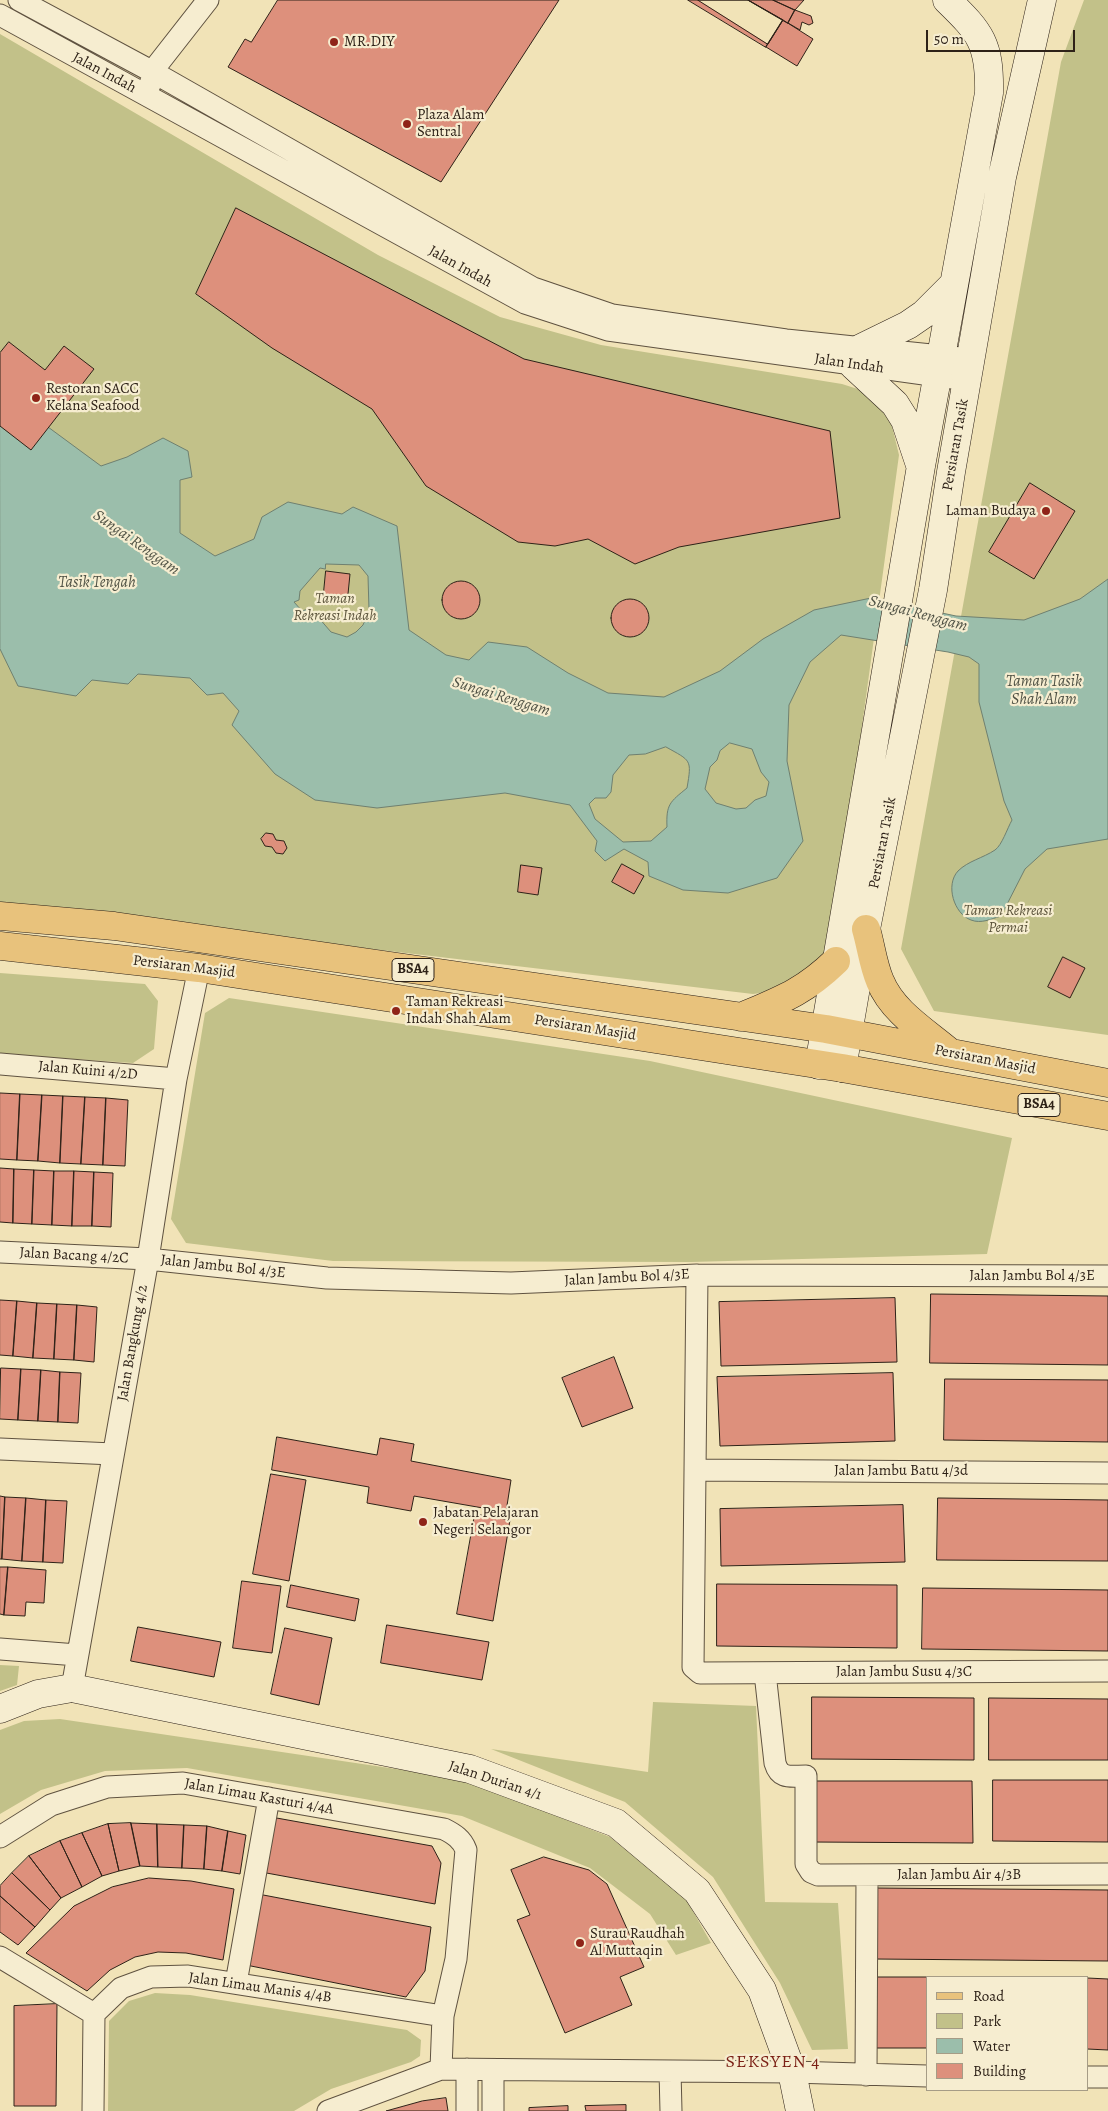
<!DOCTYPE html>
<style>
body{margin:0}
#map{position:relative;width:1108px;height:2111px;overflow:hidden;background:#f1e3b7;font-family:Alegreya,serif}
canvas{display:block}
.legend{position:absolute;left:926px;top:1976px;width:162px;height:115px;box-sizing:border-box;background:#f6edd0;border:1px solid #a69c86;margin:0;padding:6px 9px;list-style:none;font-size:15px;color:#2e2218}
.legend li{display:flex;align-items:center;gap:10px;height:25px}
.legend b{width:25px;border:1px solid #a69c86}
.scale{position:absolute;left:926px;top:30px;width:149px;height:22px;box-sizing:border-box;border:2px solid #2e2218;border-top:0;padding-left:6px;font-size:15px;line-height:18px;white-space:nowrap;color:#2e2218;-webkit-text-stroke:4px #f6edd0;paint-order:stroke}
</style>
<div id="map">
<canvas width="1108" height="2111"></canvas>
<ul class="legend">
<li><b style="height:6px;background:#e8c27c"></b>Road</li>
<li><b style="height:14px;background:#c2c189"></b>Park</li>
<li><b style="height:14px;background:#9bbeab"></b>Water</li>
<li><b style="height:14px;background:#dd907c"></b>Building</li>
</ul>
<div class="scale">50 m</div>
</div>
<script>
const c = document.querySelector('canvas').getContext('2d');
c.lineJoin = 'round';
function fillPath(path, color) { c.fillStyle = color; c.fill(path, 'evenodd'); }
function trace(path, color, width, dash) { c.strokeStyle = color; c.lineWidth = width; c.lineCap = dash ? 'butt' : 'round'; c.setLineDash(dash || []); c.stroke(path); }
function write(font, color, halo, rows, align = 'center') {
  c.font = font + ' Alegreya,serif'; c.lineWidth = 4.5; c.setLineDash([]); c.textBaseline = 'middle'; c.strokeStyle = halo; c.fillStyle = color; for (const [text, x, y, turn = 0] of rows) {
    c.save(); c.translate(x, y); c.rotate((+turn || 0) * Math.PI / 180); c.textAlign = isNaN(turn) ? turn : align; if (halo) c.strokeText(text, 0, 0); c.fillText(text, 0, 0); c.restore();
  }
}
fillPath(new Path2D(`
 M 1084,0 L 1108,0 L 1108,1035 L 934,1011 L 901,949 L 1061,62 Z
 M 0,34 L 378,255 L 500,317 L 601,345 L 842,384 L 867,392 L 891,422 L 899,455 L 831,953 L 789,989 L 753,994 L 0,905 Z
 M 0,973 L 145,984 L 158,1001 L 154,1049 L 133,1063 L 0,1054 Z
 M 229,998 L 650,1061 L 1012,1138 L 987,1254 L 691,1262 L 333,1261 L 186,1243 L 171,1219 L 205,1013 Z
 M 0,1665 L 19,1666 L 17,1685 L 0,1691 Z
 M 653,1702 L 756,1706 L 765,1902 L 838,1903 L 848,2049 L 812,2050 L 780,1983 L 713,1877 L 625,1802 L 491,1749 L 648,1772 Z
 M 60,1719 L 463,1779 L 610,1837 L 686,1899 L 711,1943 L 676,1955 L 650,1914 L 590,1868 L 462,1816 L 187,1768 L 105,1771 L 41,1790 L 0,1814 L 0,1730 L 24,1721 Z
 M 155,1993 L 190,1995 L 407,2030 L 421,2040 L 420,2056 L 411,2062 L 331,2089 L 294,2111 L 108,2111 L 109,2021 L 129,2001 Z`), '#c2c189');
const water = new Path2D(`
 M 0,426 L 48,427 L 101,466 L 127,457 L 163,438 L 188,451 L 192,477 L 180,480 L 180,533 L 215,556 L 254,539 L 262,517 L 288,502 L 342,514 L 353,507 L 397,526 L 409,630 L 446,655 L 469,660 L 488,642 L 527,647 L 568,673 L 608,693 L 664,697 L 720,671 L 763,639 L 814,610 L 871,598 L 956,616 L 1024,620 L 1080,599 L 1108,579 L 1108,839 L 1047,849 L 1025,869 L 1001,916 C 991,919 981,924 971,920 C 954,914 945,885 958,871 C 968,861 983,858 995,850 C 1002,845 1007,829 1012,820 L 1004,801 L 979,702 L 979,664 L 969,657 L 948,652 L 841,635 L 810,662 L 789,705 L 787,761 L 803,841 L 777,878 L 728,893 L 683,890 L 649,876 L 648,862 L 624,849 L 605,861 L 595,851 L 597,841 L 570,805 L 505,793 L 377,808 L 315,800 L 275,774 L 232,725 L 239,711 L 223,693 L 207,695 L 190,678 L 138,674 L 128,684 L 92,680 L 76,696 L 18,686 L 0,649 ZM 326,564 L 359,565 L 368,576 L 369,610 L 363,625 L 356,632 L 347,637 L 331,632 L 318,617 L 308,609 L 302,611 L 294,602 L 299,600 L 300,591 L 320,568 L 325,569 ZM 730,743 L 752,749 L 761,772 L 769,782 L 766,796 L 755,800 L 746,808 L 736,809 L 716,803 L 705,789 L 710,767 L 717,760 L 720,751 ZM 666,747 C 691,761 692,759 687,788 C 670,802 666,804 667,827 L 651,841 L 623,842 L 595,819 L 589,804 L 595,798 L 606,798 L 611,792 L 613,775 L 629,755 L 645,754 Z`);
fillPath(water, '#9bbeab');
trace(water, '#6f8070', 1);
const building = new Path2D(`
 M 278,0 L 559,0 L 441,182 L 228,67 L 245,39 L 251,42 Z
 M 688,0 L 748,0 L 783,20 L 766,47 Z
 M 698,0 L 748,0 L 783,20 L 768,44 Z
 M 748,0 L 773,0 L 795,10 L 788,23 Z
 M 773,0 L 804,0 L 795,10 Z
 M 795,10 L 811,16 L 813,23 L 809,25 L 802,22 L 800,30 L 788,23 Z
 M 783,20 L 813,39 L 797,66 L 766,47 Z
 M 236,208 L 524,359 L 830,431 L 840,518 L 679,547 L 635,564 L 588,539 L 555,546 L 518,542 L 426,486 L 372,409 L 272,348 L 196,294 Z
 M 9,342 L 45,370 L 64,346 L 94,369 L 31,450 L 0,426 L 0,353 Z
 M 1030,483 L 1075,511 L 1034,579 L 989,552 Z
 M 326,571 L 350,574 L 347,604 L 323,602 Z
 M442 600a19 19 0 1 1 38 0a19 19 0 1 1-38 0Z
 M611 618a19 19 0 1 1 38 0a19 19 0 1 1-38 0Z
 M 266,833 L 273,834 L 276,840 L 284,841 L 287,848 L 283,854 L 276,853 L 272,847 L 265,846 L 261,839 Z
 M 622,864 L 644,876 L 634,894 L 612,882 Z
 M 521,865 L 542,868 L 538,895 L 518,892 Z
 M 1063,957 L 1085,968 L 1070,998 L 1048,987 Z
 M 0,1093 L 20,1094 L 17,1160 L 0,1159 Z
 M 20,1094 L 42,1095 L 38,1161 L 17,1160 Z
 M 42,1095 L 63,1096 L 60,1163 L 38,1161 Z
 M 63,1096 L 85,1097 L 81,1164 L 60,1163 Z
 M 85,1097 L 106,1098 L 103,1165 L 81,1164 Z
 M 106,1098 L 128,1100 L 125,1166 L 103,1165 Z
 M 0,1168 L 14,1169 L 13,1223 L 0,1222 Z
 M 14,1169 L 34,1170 L 32,1224 L 13,1223 Z
 M 34,1170 L 54,1171 L 52,1225 L 32,1224 Z
 M 54,1171 L 74,1171 L 72,1226 L 52,1225 Z
 M 74,1171 L 94,1172 L 92,1226 L 72,1226 Z
 M 94,1172 L 113,1173 L 111,1227 L 92,1226 Z
 M 931,1294 L 1108,1296 L 1108,1365 L 930,1363 Z
 M 895,1298 L 897,1362 L 721,1366 L 719,1302 Z
 M 0,1300 L 17,1301 L 13,1356 L 0,1355 Z
 M 17,1301 L 37,1303 L 33,1358 L 13,1356 Z
 M 37,1303 L 57,1304 L 54,1359 L 33,1358 Z
 M 57,1304 L 77,1305 L 74,1360 L 54,1359 Z
 M 77,1305 L 97,1307 L 94,1362 L 74,1360 Z
 M 614,1357 L 633,1408 L 582,1427 L 562,1378 Z
 M 1,1368 L 21,1369 L 18,1420 L 0,1419 Z
 M 21,1369 L 41,1370 L 38,1421 L 18,1420 Z
 M 41,1370 L 60,1372 L 58,1422 L 38,1421 Z
 M 60,1372 L 81,1373 L 78,1423 L 58,1422 Z
 M 893,1373 L 895,1441 L 720,1446 L 717,1377 Z
 M 945,1379 L 1108,1380 L 1108,1442 L 944,1440 Z
 M 277,1437 L 377,1455 L 380,1438 L 414,1444 L 411,1461 L 511,1480 L 506,1512 L 414,1496 L 411,1511 L 367,1503 L 369,1487 L 272,1470 Z
 M 271,1474 L 306,1480 L 289,1581 L 253,1574 Z
 M 0,1496 L 5,1497 L 2,1559 L 0,1559 Z
 M 5,1497 L 26,1498 L 22,1561 L 2,1559 Z
 M 26,1498 L 46,1500 L 43,1562 L 22,1561 Z
 M 938,1498 L 1108,1500 L 1108,1561 L 937,1560 Z
 M 46,1500 L 67,1501 L 63,1563 L 43,1562 Z
 M 903,1505 L 905,1562 L 721,1566 L 720,1509 Z
 M 475,1514 L 510,1520 L 493,1621 L 457,1614 Z
 M 0,1567 L 8,1567 L 4,1615 L 0,1614 Z
 M 8,1567 L 46,1570 L 44,1603 L 26,1602 L 25,1616 L 4,1615 Z
 M 242,1581 L 281,1586 L 272,1653 L 233,1648 Z
 M 717,1584 L 897,1585 L 897,1648 L 717,1646 Z
 M 291,1585 L 359,1599 L 355,1621 L 287,1607 Z
 M 923,1588 L 1108,1590 L 1108,1651 L 922,1649 Z
 M 387,1625 L 489,1642 L 482,1680 L 381,1663 Z
 M 138,1627 L 221,1642 L 214,1677 L 131,1661 Z
 M 285,1628 L 332,1638 L 319,1705 L 271,1694 Z
 M 812,1697 L 974,1698 L 974,1760 L 812,1759 Z
 M 989,1698 L 1108,1699 L 1108,1760 L 989,1760 Z
 M 993,1780 L 1108,1780 L 1108,1842 L 993,1841 Z
 M 810,1781 L 972,1781 L 973,1843 L 810,1842 Z
 M 271,1817 L 432,1846 L 441,1863 L 435,1904 L 261,1872 Z
 M 131,1823 L 140,1866 L 119,1871 L 108,1824 Z
 M 131,1823 L 157,1824 L 158,1867 L 140,1866 Z
 M 108,1824 L 119,1871 L 102,1876 L 82,1833 Z
 M 157,1824 L 184,1825 L 182,1868 L 158,1867 Z
 M 184,1825 L 207,1826 L 204,1869 L 182,1868 Z
 M 207,1826 L 228,1831 L 222,1871 L 204,1869 Z
 M 228,1831 L 246,1835 L 240,1874 L 222,1871 Z
 M 82,1833 L 102,1876 L 82,1887 L 60,1841 Z
 M 60,1841 L 82,1887 L 61,1898 L 29,1856 Z
 M 29,1856 L 61,1898 L 50,1910 L 12,1873 Z
 M 544,1857 L 589,1870 L 607,1884 L 644,1967 L 620,1977 L 632,2005 L 565,2033 L 517,1920 L 530,1915 L 511,1870 Z
 M 12,1873 L 50,1910 L 35,1927 L 0,1896 L 0,1886 Z
 M 149,1878 L 191,1881 L 234,1889 L 223,1960 L 186,1953 L 158,1952 L 135,1957 L 110,1970 L 87,1991 L 26,1953 L 74,1906 L 112,1887 Z
 M 873,1888 L 1108,1890 L 1108,1961 L 873,1959 Z
 M 258,1894 L 431,1927 L 425,1971 L 406,1997 L 246,1965 Z
 M 0,1896 L 35,1927 L 18,1945 L 0,1932 Z
 M 876,1977 L 942,1977 L 927,1977 L 927,2048 L 876,2048 Z
 M 1087,1978 L 1108,1979 L 1108,2050 L 1087,2049 Z
 M 57,2004 L 56,2106 L 14,2106 L 14,2006 Z
 M 446,2098 L 448,2111 L 386,2111 L 422,2101 Z
 M 626,2105 L 626,2111 L 586,2111 L 585,2106 Z
 M 568,2106 L 568,2111 L 529,2111 L 529,2108 Z`);
fillPath(building, '#dd907c');
trace(building, '#2e2218', 1);
const street = new Path2D(`
 M 19,0 L 153,72 L 533,288 L 612,315 L 786,340 L 970,359
 M 0,15 L 525,303 L 608,330 L 967,380
 M 150,85 L 154,69 L 208,0
 M 0,1064 L 176,1079
 M 0,1252 L 148,1259 L 327,1278 L 511,1283 L 697,1275 L 1108,1276
 M 697,1275 L 693,1667 L 700,1673 L 1108,1671
 M 0,1449 L 113,1454
 M 695,1470 L 1108,1473
 M 0,1649 L 77,1655
 M 765,1673 L 775,1763 C 780,1780 791,1776 806,1776 L 806,1864 L 811,1872 L 818,1875 L 1108,1874
 M 72,1688 L 148,1259 L 176,1079 L 199,968
 M 0,1837 L 51,1805 L 107,1787 L 183,1783 L 444,1829 C 454,1834 462,1839 466,1850 L 456,1959 L 443,2016 L 441,2069
 M 0,1957 L 94,2014
 M 236,1983 L 269,1798
 M 467,2069 L 467,2111
 M 493,2070 L 493,2111
 M 670,2071 L 671,2111
 M 866,2075 L 867,1875
 M 1087,2077 L 1108,2077
 M 93,2111 L 94,2014 L 121,1988 L 151,1977 L 188,1976 L 443,2016
 M 328,2111 L 441,2069 L 792,2072 L 927,2076`);
const secondary = new Path2D(`
 M 861,348 L 908,325 L 924,314 L 953,285
 M 853,365 L 895,404 L 905,420 L 920,465
 M 819,1065 L 921,466 L 989,93 C 990,44 981,33 947,0
 M 842,1068 L 866,929 L 933,590 L 951,472 L 1002,177 L 1042,0
 M 0,1709 L 38,1694 L 72,1688 L 470,1769 L 616,1823 L 697,1891 L 762,1990 L 792,2072 L 800,2111`);
const primary = new Path2D(`
 M 0,916 L 114,926 L 826,1029 L 1108,1083
 M 866,929 C 871,946 873,965 880,981 C 892,1011 923,1030 947,1050
 M 0,946 L 199,968 L 842,1068 L 1108,1116
 M 741,1017 C 781,1000 804,992 836,961`);
trace(street, '#5f5240', 23);
trace(secondary, '#2e2218', 29);
trace(primary, '#2e2218', 29);
trace(street, '#f6edd0', 21);
trace(secondary, '#f6edd0', 28);
trace(primary, '#e8c27c', 28);
for (const [x, y, r, color] of [
 [334,42,5,"#8f2418"],
 [407,124,5,"#8f2418"],
 [36,398,5,"#8f2418"],
 [1046,511,5,"#8f2418"],
 [396,1011,5,"#8f2418"],
 [423,1522,5,"#8f2418"],
 [580,1943,5,"#8f2418"]
]) { const dot = new Path2D(); dot.arc(x, y, r, 0, 2 * Math.PI); c.fillStyle = color; c.fill(dot); trace(dot, '#f6edd0', 2); }
for (const [x, y, w] of [
 [413,970,42],
 [1039,1105,42]
]) { const box = new Path2D(); box.roundRect(x - w / 2, y - 11.5, w, 23, 4); c.fillStyle = '#f6edd0'; c.fill(box); trace(box, '#2e2218', 1); }
write('bold 14px', '#2e2218', null, [
 ["BSA4",413,970],
 ["BSA4",1039,1105]
]);
write('15px', '#2e2218', '#f6edd0', [
 ["MR.DIY",344,42],
 ["Plaza Alam",417,115],
 ["Sentral",417,132],
 ["Restoran SACC",46,389],
 ["Kelana Seafood",46,406],
 ["Laman Budaya",1036,511,"right"],
 ["Taman Rekreasi",406,1002],
 ["Indah Shah Alam",406,1019],
 ["Jabatan Pelajaran",433,1513],
 ["Negeri Selangor",433,1530],
 ["Surau Raudhah",590,1934],
 ["Al Muttaqin",590,1951]
], 'left');
write('15px', '#2e2218', '#f6edd0', [
 ["Jalan Indah",104,73,28],
 ["Jalan Indah",460,267,29],
 ["Jalan Indah",849,364,8],
 ["Persiaran Tasik",956,445,-80],
 ["Persiaran Tasik",883,843,-79],
 ["Persiaran Masjid",184,967,7],
 ["Persiaran Masjid",585,1028,9],
 ["Persiaran Masjid",985,1060,11],
 ["Jalan Kuini 4/2D",88,1071,5],
 ["Jalan Bacang 4/2C",74,1256,3],
 ["Jalan Jambu Bol 4/3E",223,1267,6],
 ["Jalan Jambu Bol 4/3E",1032,1276],
 ["Jalan Jambu Bol 4/3E",627,1278,-3],
 ["Jalan Bangkung 4/2",133,1343,-80],
 ["Jalan Jambu Batu 4/3d",901,1471],
 ["Jalan Jambu Susu 4/3C",904,1672],
 ["Jalan Durian 4/1",495,1781,18],
 ["Jalan Limau Kasturi 4/4A",259,1797,10],
 ["Jalan Jambu Air 4/3B",959,1875],
 ["Jalan Limau Manis 4/4B",260,1988,8]
]);
write('italic 15px', '#5a523a', '#f6edd0', [
 ["Taman",335,599],
 ["Rekreasi Indah",335,616],
 ["Taman Rekreasi",1008,911],
 ["Permai",1008,928]
]);
write('italic 16px', '#4f5144', '#f6edd0', [
 ["Sungai Renggam",136,543,35],
 ["Tasik Tengah",97,583],
 ["Sungai Renggam",918,614,15],
 ["Taman Tasik",1044,682],
 ["Shah Alam",1044,700],
 ["Sungai Renggam",501,697,17]
]);
c.letterSpacing = '1px';
write('18px', '#7a1f14', '#f6edd0', [
 ["SEKSYEN 4",773,2063]
]);
c.letterSpacing = '0px';
</script>
